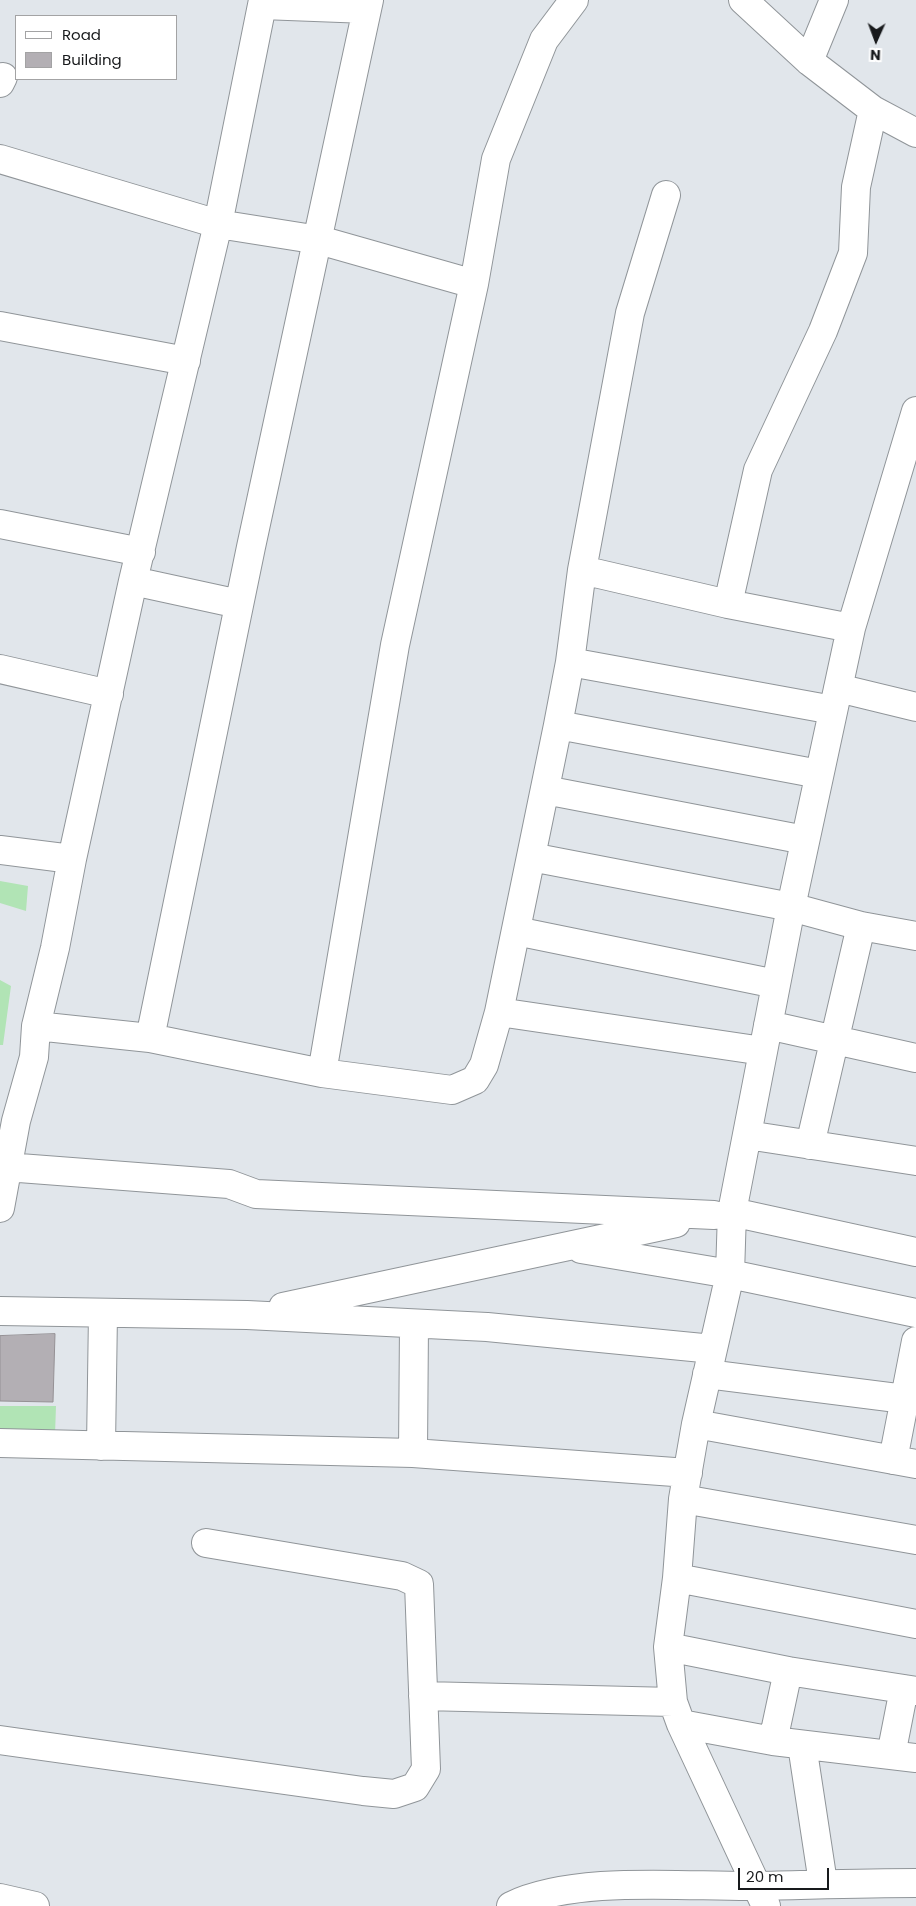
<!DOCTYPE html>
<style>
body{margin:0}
#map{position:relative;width:916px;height:1906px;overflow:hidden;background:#e1e6eb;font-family:Poppins,sans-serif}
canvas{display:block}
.legend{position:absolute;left:15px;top:15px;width:162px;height:65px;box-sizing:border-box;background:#fff;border:1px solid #a3a3a4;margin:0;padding:6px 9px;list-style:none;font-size:15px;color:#181a1c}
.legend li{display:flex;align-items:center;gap:10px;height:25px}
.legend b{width:25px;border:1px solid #a3a3a4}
.north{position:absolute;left:851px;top:15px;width:50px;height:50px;-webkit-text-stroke:4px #fff;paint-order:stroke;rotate:182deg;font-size:14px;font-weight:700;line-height:20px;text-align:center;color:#181a1c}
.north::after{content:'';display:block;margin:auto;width:18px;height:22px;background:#181a1c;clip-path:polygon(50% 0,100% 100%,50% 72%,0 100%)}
.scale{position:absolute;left:738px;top:1868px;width:91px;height:22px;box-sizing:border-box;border:2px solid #181a1c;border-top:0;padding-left:6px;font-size:15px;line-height:18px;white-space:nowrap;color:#181a1c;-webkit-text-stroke:4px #fff;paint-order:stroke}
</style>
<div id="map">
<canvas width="916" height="1906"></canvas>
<ul class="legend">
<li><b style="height:6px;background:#fff"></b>Road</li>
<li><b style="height:14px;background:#b3afb4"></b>Building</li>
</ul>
<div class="north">N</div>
<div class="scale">20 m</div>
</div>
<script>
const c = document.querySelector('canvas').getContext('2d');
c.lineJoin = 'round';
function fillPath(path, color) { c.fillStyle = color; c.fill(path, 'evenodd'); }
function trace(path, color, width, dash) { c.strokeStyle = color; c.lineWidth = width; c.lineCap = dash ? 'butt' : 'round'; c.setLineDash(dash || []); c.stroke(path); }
fillPath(new Path2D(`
 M 0,881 L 28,886 L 26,911 L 0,903 Z
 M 0,980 L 11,986 L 3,1045 L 0,1045 Z
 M 0,1406 L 56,1406 L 55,1435 L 0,1435 Z`), '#b1e4b5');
const building = new Path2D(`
 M 55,1334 L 53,1402 L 0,1401 L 0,1336 Z`);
fillPath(building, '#b3afb4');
trace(building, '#959195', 1);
const street = new Path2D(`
 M 262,5 L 367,9
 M 809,61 L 834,0
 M 0,83 L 3,77
 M 873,110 L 916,133
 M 0,159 L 218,224 L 319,240 L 474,284
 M 0,326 L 186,361
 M 0,524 L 141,552
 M 582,570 L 728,604 L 851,628
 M 133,581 L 239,604
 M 728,604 L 758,470 L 823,331 L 853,253 L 856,187 L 873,110 L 809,61 L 743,0
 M 570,662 L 833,710
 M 0,669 L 109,694
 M 838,688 L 916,707
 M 558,725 L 819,774
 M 545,790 L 805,840
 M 0,850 L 72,859
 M 531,857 L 791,907 L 861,926 L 916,936
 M 516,931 L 776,984
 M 499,1012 L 763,1051
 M 768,1025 L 916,1058
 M 36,1026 L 150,1038 L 322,1073 L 452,1090 L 475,1080 L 484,1065 L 499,1012 L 558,725 L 570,662 L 582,570 L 630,313 L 666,195
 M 150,1038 L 251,547 L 369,0
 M 322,1073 L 395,645 L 474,284 L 496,159 L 544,40 L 574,0
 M 747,1135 L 916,1161
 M 810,1145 L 861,926
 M 6,1167 L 229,1184 L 256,1194 L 714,1215
 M 0,1208 L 16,1121 L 34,1057 L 36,1026 L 55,948 L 72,859 L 133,581 L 218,224 L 263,0
 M 732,1212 L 916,1252
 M 581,1249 L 730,1274 L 916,1313
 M 283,1307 L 676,1223
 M 0,1311 L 247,1315 L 487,1327 L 713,1349
 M 707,1374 L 905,1399
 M 696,1424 L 916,1464
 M 0,1443 L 413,1453 L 688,1473
 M 101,1446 L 103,1313
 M 413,1453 L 414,1324
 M 893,1460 L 916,1341
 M 683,1499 L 916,1540
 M 677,1578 L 916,1624
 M 668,1647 L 788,1671 L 916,1691
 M 423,1696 L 673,1702
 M 681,1724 L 773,1741 L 916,1758
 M 0,1740 L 363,1791 L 394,1794 L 415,1787 L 426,1769 L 419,1584 L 402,1576 L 206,1543
 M 773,1741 L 788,1671
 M 802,1745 L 823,1883
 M 891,1755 L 904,1689
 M 0,1898 L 35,1906
 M 511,1906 C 575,1875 685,1887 756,1886 C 809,1885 863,1883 916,1883
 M 766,1906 L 681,1724 L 673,1702 L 668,1647 L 677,1578 L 683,1499 L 696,1424 L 730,1274 L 732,1212 L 791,907 L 851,628 L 916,411`);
trace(street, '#909599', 30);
trace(street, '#fff', 28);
</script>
